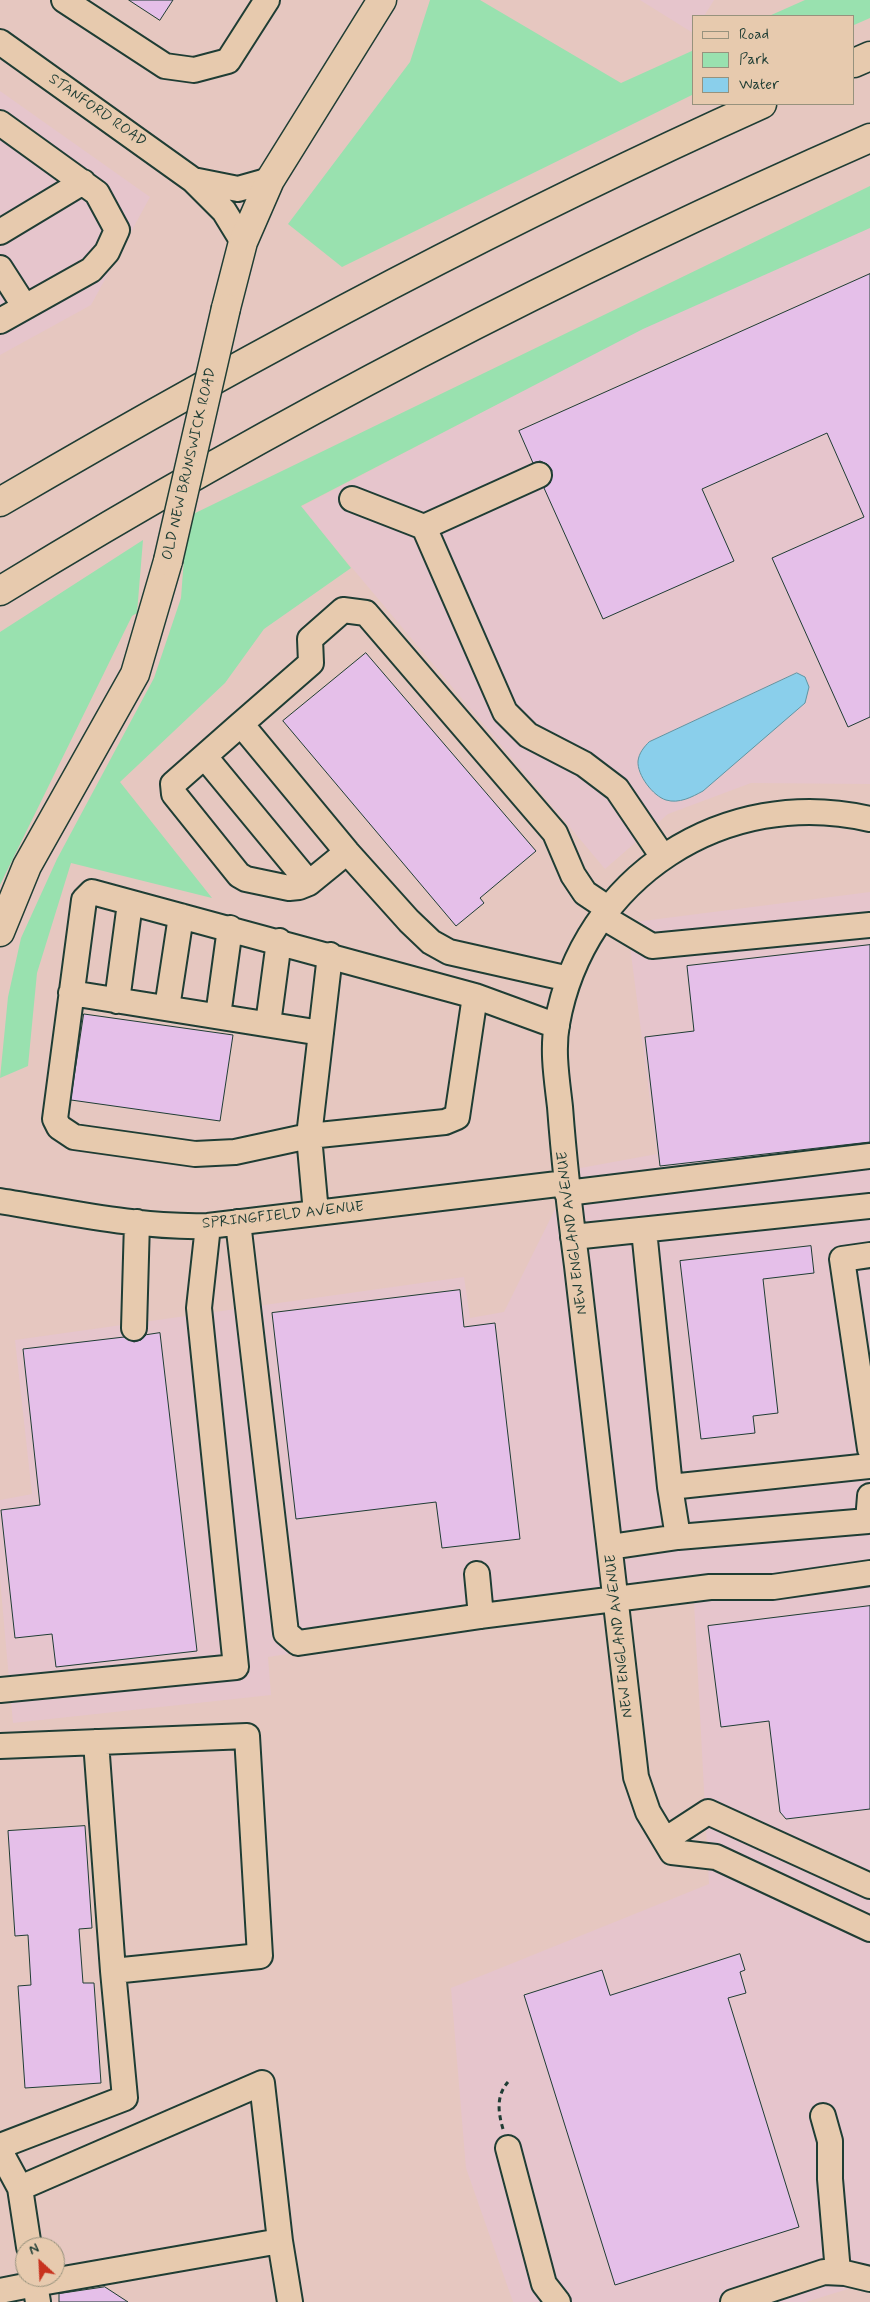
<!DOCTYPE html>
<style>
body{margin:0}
#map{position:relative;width:870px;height:2302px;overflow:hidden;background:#e6c7c0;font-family:Mynerve,sans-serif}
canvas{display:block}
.legend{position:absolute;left:692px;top:15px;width:162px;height:90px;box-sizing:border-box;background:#e7caae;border:1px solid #97927d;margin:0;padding:6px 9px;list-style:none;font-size:15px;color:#1f3d34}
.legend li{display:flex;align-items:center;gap:10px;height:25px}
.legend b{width:25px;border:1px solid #97927d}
.north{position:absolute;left:15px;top:2237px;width:50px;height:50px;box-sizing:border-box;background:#e7caae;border:1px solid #97927d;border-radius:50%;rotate:335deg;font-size:14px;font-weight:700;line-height:20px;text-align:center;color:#1f3d34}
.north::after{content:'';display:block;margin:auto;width:18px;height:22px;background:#c8321e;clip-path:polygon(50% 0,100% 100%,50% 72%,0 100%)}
</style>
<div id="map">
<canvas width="870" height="2302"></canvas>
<ul class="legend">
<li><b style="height:6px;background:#e7caae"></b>Road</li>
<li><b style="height:14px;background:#99e1af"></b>Park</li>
<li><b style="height:14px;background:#8acfeb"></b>Water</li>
</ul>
<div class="north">N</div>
</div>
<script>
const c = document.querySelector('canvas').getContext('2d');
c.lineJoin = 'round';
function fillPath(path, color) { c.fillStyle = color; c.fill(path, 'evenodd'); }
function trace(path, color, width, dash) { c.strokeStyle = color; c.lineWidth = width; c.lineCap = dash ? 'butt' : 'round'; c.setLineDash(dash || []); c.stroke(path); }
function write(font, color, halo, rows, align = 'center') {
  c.font = font + ' Mynerve,sans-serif'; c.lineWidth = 4; c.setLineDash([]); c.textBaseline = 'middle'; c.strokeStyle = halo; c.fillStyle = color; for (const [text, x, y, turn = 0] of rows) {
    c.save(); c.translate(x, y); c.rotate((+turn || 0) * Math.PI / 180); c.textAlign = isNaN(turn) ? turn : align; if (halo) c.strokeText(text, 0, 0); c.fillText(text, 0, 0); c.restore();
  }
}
fillPath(new Path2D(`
 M 640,0 L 714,0 L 704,16 L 694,16 L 693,33 Z
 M 0,91 L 150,197 L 91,305 L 0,355 Z
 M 870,228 L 870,784 L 751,783 L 668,814 L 605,869 L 301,507 L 643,328 Z
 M 870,892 L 870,2282 L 806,2302 L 513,2302 L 466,2168 L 451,1988 L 709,1884 L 694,1602 L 354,1644 L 268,1657 L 271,1695 L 13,1723 L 0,1579 L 0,1500 L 32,1494 L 15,1340 L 464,1277 L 470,1318 L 504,1312 L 575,1169 L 657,1154 L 627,923 Z`), '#e6c5cc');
fillPath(new Path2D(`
 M 430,0 L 480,0 L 621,83 L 694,50 L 694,94 L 342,267 L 288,224 L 410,62 Z
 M 805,0 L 870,0 L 870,18 L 854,25 L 854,16 L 769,16 Z
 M 870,186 L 870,228 L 643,329 L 301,506 L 351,568 L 264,629 L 225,683 L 120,782 L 212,898 L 71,863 L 37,973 L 28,1066 L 0,1078 L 8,997 L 21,938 L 57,859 L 154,678 L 181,598 L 187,517 Z
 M 143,540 L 137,613 L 132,616 L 0,885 L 0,632 Z`), '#99e1af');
const water = new Path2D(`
 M 797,673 L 805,677 L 809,687 L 805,703 L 703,791 C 692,797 679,804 666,800 C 653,796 637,775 638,761 C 639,753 644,747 649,742 Z`);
fillPath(water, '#8acfeb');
trace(water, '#5f95a2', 1);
const building = new Path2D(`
 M 129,0 L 173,0 L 160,20 Z
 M 870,274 L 870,717 L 848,727 L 772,558 L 864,517 L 827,433 L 702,489 L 734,561 L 603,619 L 544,488 L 550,483 L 552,470 L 547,464 L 540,461 L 533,463 L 519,431 Z
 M 366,653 L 536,851 L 480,898 L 484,903 L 456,926 L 283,721 Z
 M 870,945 L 870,1142 L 660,1166 L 645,1037 L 694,1031 L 687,966 Z
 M 84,1014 L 233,1035 L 220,1121 L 71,1100 Z
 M 811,1246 L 814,1273 L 763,1279 L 778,1413 L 753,1416 L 755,1433 L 701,1439 L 680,1261 Z
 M 460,1290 L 464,1327 L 495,1323 L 520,1539 L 442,1548 L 436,1502 L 296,1519 L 272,1313 Z
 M 160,1333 L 197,1651 L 56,1667 L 52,1634 L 15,1638 L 1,1510 L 40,1505 L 23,1349 L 124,1337 L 134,1342 L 141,1340 L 146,1335 Z
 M 870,1606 L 870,1809 L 786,1819 L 780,1812 L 769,1721 L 721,1727 L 708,1626 Z
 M 85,1826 L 92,1928 L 79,1929 L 83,1983 L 94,1983 L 101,2083 L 25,2088 L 18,1986 L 31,1985 L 28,1935 L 15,1936 L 8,1831 Z
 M 740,1954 L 745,1970 L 740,1972 L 746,1993 L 728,1998 L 799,2227 L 615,2285 L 524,1995 L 602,1970 L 610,1995 Z
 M 105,2287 L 128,2302 L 59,2302 L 59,2294 Z`);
fillPath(building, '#e5bfe9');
trace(building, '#1f3d34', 1);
const minor = new Path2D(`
 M 64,0 L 165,66 L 194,70 L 228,61 L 267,0
 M 0,42 L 193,180 L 224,211 L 243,242
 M 0,123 L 97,193 L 117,230 L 107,252 L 91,270 L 0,321
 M 193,180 L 238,189 L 270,180
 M 0,232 L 83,182
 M 0,268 L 25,307
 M 539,475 L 424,527 L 505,712 L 528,735 L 584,764 L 617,789 L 663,857
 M 352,499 L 424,527
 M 241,724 L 311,663 L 310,639 L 343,610 L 366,613 L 555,833 L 573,875 L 585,893 L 609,909
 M 205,757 L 309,883
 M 870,819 C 725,785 583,877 557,1024 C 552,1051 557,1080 560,1107 C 564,1160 570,1213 577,1266 C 597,1436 616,1607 636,1777 L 648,1812 L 672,1852 L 716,1857 L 870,1929
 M 347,852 L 309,883 L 299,887 L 289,888 L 246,879 L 239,875 L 174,794 L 173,784 L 241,724 L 347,852 L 409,921 L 431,942 L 449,952 L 569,979
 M 603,917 L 652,946 L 870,925
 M 71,993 L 321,1033
 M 475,996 L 457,1117 L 445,1122 L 309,1136 L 235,1152 L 195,1154 L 74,1137 L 59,1127 L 55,1119 L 84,900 L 92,892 L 475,996 L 557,1026
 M 117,1001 L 130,903
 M 167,1008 L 181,916
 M 218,1016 L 230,928
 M 268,1024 L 279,941
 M 567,1193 L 870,1156
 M 0,1201 C 69,1212 138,1228 208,1226 L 566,1183
 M 316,1213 L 309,1136 L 330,955
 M 238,1222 L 286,1633 L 298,1643 L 481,1616 L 710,1587 L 773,1587 L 870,1573
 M 644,1230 L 670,1487
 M 573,1237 L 870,1206
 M 870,1255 L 842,1259 L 870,1449
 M 134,1328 L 137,1222
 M 678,1537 L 868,1521 L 870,1496
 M 610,1547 L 678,1537 L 670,1487 L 870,1466
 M 477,1574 L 481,1616
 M 0,1690 L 236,1667 L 199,1308 L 208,1226
 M 0,1746 L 247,1736 L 260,1956 L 113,1971 L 96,1742
 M 665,1840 L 708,1812 L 870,1886
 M 823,2116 L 830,2141 L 830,2179 L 838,2272
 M 0,2146 L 125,2098 L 113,1971
 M 508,2148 L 544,2284 L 558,2302
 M 0,2151 L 20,2188 L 29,2247
 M 20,2188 L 262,2083 L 280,2241 L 35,2284 L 34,2277
 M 280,2241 L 290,2302
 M 0,2291 L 35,2284 L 38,2302
 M 733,2302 L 824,2272 L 845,2273 L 870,2279`);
const major = new Path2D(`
 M 226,308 L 243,242 L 270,180 L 382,0
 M 0,932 L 27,866 L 135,674 L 168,561`);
const highway = new Path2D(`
 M 854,63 L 870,56
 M 0,502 C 247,357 500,222 762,104
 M 0,591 C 279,420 571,269 870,138`);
trace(minor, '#1f3d34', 28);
trace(major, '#1f3d34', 31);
trace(highway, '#1f3d34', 31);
trace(new Path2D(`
 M 503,2129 C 498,2112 496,2096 508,2082`), '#1f3d34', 3, [5, 4]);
trace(minor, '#e7caae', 24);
trace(major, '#e7caae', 28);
trace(highway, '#e7caae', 28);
const majorBridge = new Path2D(`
 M 168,561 L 226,308`);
trace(majorBridge, '#1f3d34', 31, []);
trace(majorBridge, '#e7caae', 28);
write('15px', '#1f3d34', '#e7caae', [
 ["STANFORD ROAD",97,111,35],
 ["OLD NEW BRUNSWICK ROAD",190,464,-77],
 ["SPRINGFIELD AVENUE",283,1216,-6],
 ["NEW ENGLAND AVENUE",573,1233,-97],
 ["NEW ENGLAND AVENUE",620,1636,-96]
]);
</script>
